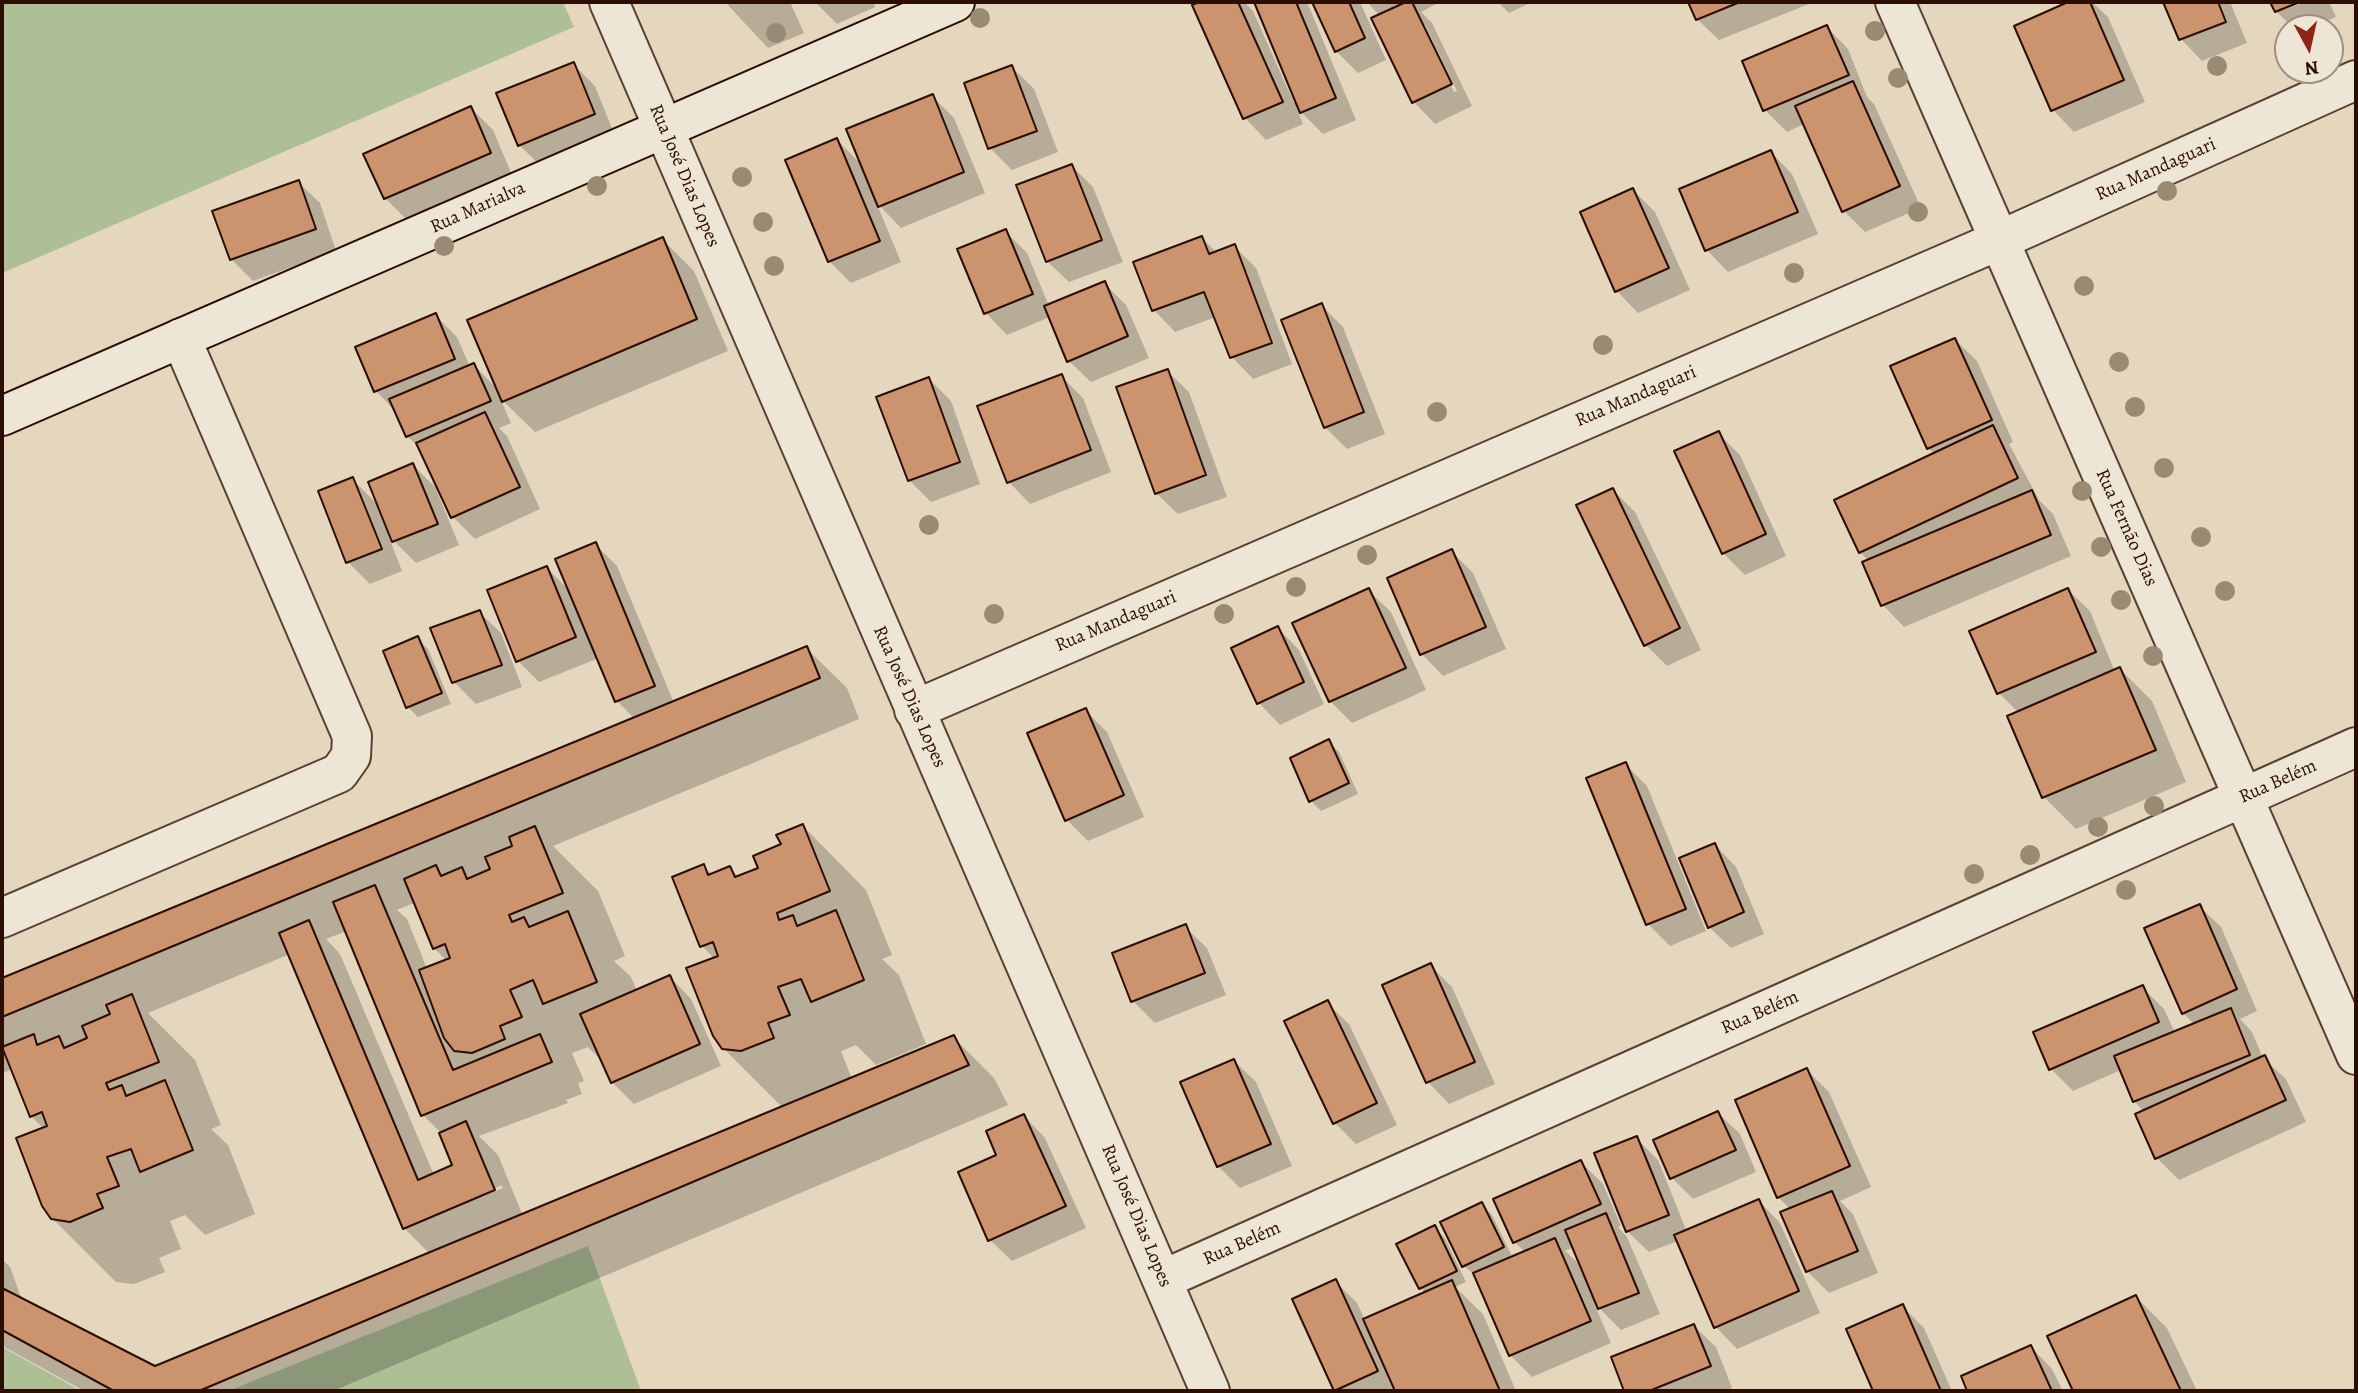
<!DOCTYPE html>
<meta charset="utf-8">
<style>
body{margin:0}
#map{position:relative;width:2358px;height:1393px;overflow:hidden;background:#e4d7be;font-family:Alegreya,serif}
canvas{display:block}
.frame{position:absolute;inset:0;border:4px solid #2c0d02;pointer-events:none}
.north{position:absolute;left:2274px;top:14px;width:70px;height:70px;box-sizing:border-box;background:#ede5d5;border:2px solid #a08f81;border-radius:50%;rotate:172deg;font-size:19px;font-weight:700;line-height:28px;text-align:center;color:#2c0d02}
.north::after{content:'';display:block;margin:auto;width:24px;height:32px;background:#8f2418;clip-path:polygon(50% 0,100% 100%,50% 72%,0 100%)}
</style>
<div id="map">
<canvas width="2358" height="1393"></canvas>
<div class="frame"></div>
<div class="north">N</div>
</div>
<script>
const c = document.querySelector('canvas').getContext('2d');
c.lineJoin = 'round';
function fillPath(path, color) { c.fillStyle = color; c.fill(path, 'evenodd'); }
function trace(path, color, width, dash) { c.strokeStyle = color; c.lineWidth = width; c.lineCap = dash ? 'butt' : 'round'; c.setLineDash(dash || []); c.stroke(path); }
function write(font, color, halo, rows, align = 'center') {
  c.font = font + ' Alegreya,serif'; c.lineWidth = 6; c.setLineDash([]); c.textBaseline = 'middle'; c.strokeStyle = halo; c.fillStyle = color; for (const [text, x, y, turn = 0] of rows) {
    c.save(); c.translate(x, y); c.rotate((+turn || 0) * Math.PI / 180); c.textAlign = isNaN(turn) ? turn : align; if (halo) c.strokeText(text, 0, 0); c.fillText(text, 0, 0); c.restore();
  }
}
fillPath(new Path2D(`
 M 2,2 L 563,2 L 574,27 L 2,273 Z
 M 588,1246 L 641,1391 L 228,1391 Z
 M 2,1347 L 81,1391 L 2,1391 Z`), '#aebf96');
fillPath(new Path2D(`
 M 725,2 L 790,2 L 804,33 L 768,48 Z
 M 815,2 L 873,2 L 875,7 L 837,24 Z
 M 1204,2 L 1244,2 L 1253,11 L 1294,103 L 1297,102 L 1256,2 L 1307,2 L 1356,120 L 1323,134 L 1296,107 L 1303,124 L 1266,140 L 1245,118 L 1195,6 Z
 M 1314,2 L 1360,2 L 1386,60 L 1358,73 L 1336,51 Z
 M 1367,2 L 1440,2 L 1421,12 L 1432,23 L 1472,106 L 1435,124 L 1414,102 L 1380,16 ZM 1421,25 L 1425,25 L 1457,91 L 1454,92 Z
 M 1498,2 L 1532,2 L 1509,13 Z
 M 1690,2 L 1814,2 L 1719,40 L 1697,19 Z
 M 2073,2 L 2092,2 L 2108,17 L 2145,102 L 2074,132 L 2053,110 L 2016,27 Z
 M 2165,2 L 2230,2 L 2247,43 L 2202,61 L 2181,39 Z
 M 2272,2 L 2296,2 L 2284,6 L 2284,10 L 2305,2 L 2329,2 L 2336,17 L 2310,28 L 2293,28 L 2276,11 Z
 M 1827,27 L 1848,49 L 1867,97 L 1874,104 L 1921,208 L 1865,232 L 1844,211 L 1804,124 L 1787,132 L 1765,110 Z
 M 573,64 L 595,86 L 615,136 L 541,166 L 519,145 Z
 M 1012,67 L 1034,89 L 1058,152 L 1012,170 L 990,148 Z
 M 932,96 L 954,118 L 985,193 L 901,228 L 876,202 L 901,262 L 851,283 L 829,261 L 837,140 L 864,167 Z
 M 471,108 L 493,130 L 512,175 L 407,220 L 385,198 Z
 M 1771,152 L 1792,174 L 1818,234 L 1728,272 L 1707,250 Z
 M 1072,166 L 1093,187 L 1123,262 L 1069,282 L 1047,261 Z
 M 298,182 L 320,203 L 336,251 L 253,281 L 231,259 Z
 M 1633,190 L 1655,212 L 1690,290 L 1638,313 L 1617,291 Z
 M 1005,231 L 1027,253 L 1049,306 L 1104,283 L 1126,305 L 1149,358 L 1091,382 L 1069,361 L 1050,317 L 1007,335 L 986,313 Z
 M 1202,238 L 1217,253 L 1234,246 L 1256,268 L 1292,364 L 1253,379 L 1232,357 L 1216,317 L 1175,332 L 1154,310 Z
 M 662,239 L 694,271 L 728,351 L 535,432 L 500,398 L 511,423 L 499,428 L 507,436 L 540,509 L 475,539 L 453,517 L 422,450 L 407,436 L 397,413 L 376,391 L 358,348 L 436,316 L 457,337 L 470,367 L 474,365 L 498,390 Z
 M 1321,305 L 1343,327 L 1385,434 L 1347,449 L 1325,427 Z
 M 1955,340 L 1977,361 L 2013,442 L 2009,444 L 2039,500 L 2053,514 L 2071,556 L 1904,627 L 1883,605 L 1869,561 L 1860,552 L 1935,454 L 1928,448 Z
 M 1167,371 L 1189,392 L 1227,497 L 1178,514 L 1156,493 Z
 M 1061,376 L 1083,398 L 1111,472 L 1030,504 L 1009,482 Z
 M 929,379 L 951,401 L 980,484 L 931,502 L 909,480 Z
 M 1718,433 L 1740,455 L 1786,556 L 1745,575 L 1723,553 Z
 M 413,465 L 435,487 L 459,545 L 416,563 L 388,535 L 402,571 L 370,584 L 348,562 L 353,480 L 381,508 Z
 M 1613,490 L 1635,512 L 1701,650 L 1667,666 L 1646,645 Z
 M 595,544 L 617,566 L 674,703 L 806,648 L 847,688 L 859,719 L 553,846 L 598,891 L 625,956 L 614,961 L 631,977 L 637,991 L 670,977 L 691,999 L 721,1066 L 634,1104 L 612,1082 L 603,1062 L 588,1047 L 572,1053 L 584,1081 L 578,1083 L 582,1094 L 566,1100 L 568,1103 L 479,1136 L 498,1155 L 523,1216 L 783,1108 L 723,1048 L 715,959 L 702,946 L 704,866 L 712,875 L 730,868 L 739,878 L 760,869 L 803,826 L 866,890 L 892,955 L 882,959 L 899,975 L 926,1044 L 876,1065 L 856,1045 L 841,1051 L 852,1079 L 953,1037 L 994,1078 L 1008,1105 L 333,1391 L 84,1391 L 6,1348 L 2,1344 L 2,1259 L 10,1267 L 22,1300 L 155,1368 L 430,1254 L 404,1228 L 290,954 L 148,1013 L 195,1060 L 221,1125 L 211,1129 L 228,1145 L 255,1214 L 205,1235 L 185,1215 L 170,1221 L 181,1249 L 159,1258 L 165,1272 L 134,1284 L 116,1282 L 52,1218 L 44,1129 L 31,1116 L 12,1069 L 5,1072 L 2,1069 L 2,980 L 635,719 L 617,701 L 599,658 L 539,682 L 518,661 L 547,568 L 571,592 ZM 416,902 L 434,948 L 447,961 L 427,969 L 407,919 L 397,910 ZM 347,931 L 423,1115 L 442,1134 L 454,1166 L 434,1175 L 340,954 L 326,939 ZM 502,1185 L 503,1188 L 482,1197 L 482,1194 Z
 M 1452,552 L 1473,573 L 1506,649 L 1443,676 L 1422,654 L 1389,579 Z
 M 2068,590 L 2090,611 L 2115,672 L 2120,669 L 2152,701 L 2186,782 L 2076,829 L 2044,797 L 2010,717 L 2019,713 L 1999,693 L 1972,632 Z
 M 1369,591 L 1391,612 L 1426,690 L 1352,723 L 1330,701 Z
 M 479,612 L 501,633 L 522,687 L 476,704 L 454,682 L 433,629 Z
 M 1278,628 L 1299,650 L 1324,704 L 1280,725 L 1259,703 Z
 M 417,638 L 428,649 L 451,704 L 418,717 L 408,707 Z
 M 1085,710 L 1107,732 L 1144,817 L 1088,841 L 1067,820 Z
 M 1328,741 L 1339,752 L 1358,794 L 1321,811 L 1311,801 Z
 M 1625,764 L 1647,786 L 1706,931 L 1670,946 L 1648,924 Z
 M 1715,845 L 1736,867 L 1764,934 L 1731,948 L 1709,927 Z
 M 2199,906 L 2221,927 L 2257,1011 L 2240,1019 L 2252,1032 L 2263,1058 L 2286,1079 L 2306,1122 L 2179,1180 L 2157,1158 L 2144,1112 L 2134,1101 L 2121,1070 L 2073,1091 L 2051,1069 L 2142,987 L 2164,1009 L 2175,1033 L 2195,1025 L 2183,1013 Z
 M 1185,927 L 1207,948 L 1226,995 L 1155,1023 L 1133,1001 Z
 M 1430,965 L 1452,987 L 1495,1084 L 1449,1104 L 1428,1082 Z
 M 1327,1003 L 1349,1024 L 1397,1125 L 1356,1144 L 1335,1123 Z
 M 1234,1061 L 1256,1082 L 1292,1166 L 1240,1188 L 1218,1166 L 1182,1083 Z
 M 1807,1070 L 1829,1092 L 1871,1187 L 1840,1201 L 1853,1214 L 1878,1273 L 1829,1293 L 1807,1271 L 1791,1210 L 1778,1197 Z
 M 1718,1113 L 1740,1134 L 1756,1172 L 1693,1199 L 1672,1178 Z
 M 1024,1116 L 1045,1138 L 1086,1228 L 1012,1261 L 990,1240 L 999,1156 Z
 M 1636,1138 L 1658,1160 L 1687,1232 L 1759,1201 L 1780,1223 L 1820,1313 L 1737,1349 L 1716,1327 L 1678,1241 L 1649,1252 L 1627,1231 Z
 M 1581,1162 L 1603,1184 L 1621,1226 L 1618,1227 L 1627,1237 L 1660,1314 L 1621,1330 L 1594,1303 L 1611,1343 L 1532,1377 L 1510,1355 L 1476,1276 L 1464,1266 L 1482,1204 L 1492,1215 L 1513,1258 L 1526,1253 L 1515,1242 ZM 1574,1247 L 1585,1273 L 1582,1274 L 1577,1262 L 1565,1251 Z
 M 1435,1228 L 1445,1238 L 1466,1282 L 1455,1287 L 1483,1314 L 1516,1391 L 1336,1391 L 1335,1281 L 1357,1303 L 1365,1320 L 1426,1293 L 1420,1288 Z
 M 2136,1297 L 2167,1328 L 2197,1391 L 2075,1391 L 2049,1337 Z
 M 1902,1306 L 1924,1328 L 1952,1391 L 1875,1391 L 1848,1330 Z
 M 1694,1326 L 1716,1347 L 1732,1388 L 1724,1391 L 1626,1391 L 1613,1358 Z
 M 2031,1347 L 2052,1369 L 2063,1391 L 1969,1391 L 1963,1377 Z`), '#0003');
const building = new Path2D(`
 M 1199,2 L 1238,2 L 1283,102 L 1243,119 L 1192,5 Z
 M 1254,2 L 1296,2 L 1336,98 L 1300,113 Z
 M 1312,2 L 1349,2 L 1365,38 L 1335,52 Z
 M 1406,2 L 1412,2 L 1452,84 L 1412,103 L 1371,18 Z
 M 1688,2 L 1740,2 L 1696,20 Z
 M 2068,2 L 2090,2 L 2124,80 L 2051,111 L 2014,26 Z
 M 2163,2 L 2218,2 L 2226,22 L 2179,40 Z
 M 2270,2 L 2300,2 L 2275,12 Z
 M 1827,25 L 1849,75 L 1763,111 L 1742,61 Z
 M 574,62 L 595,114 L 518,146 L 496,93 Z
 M 1012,65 L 1037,131 L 988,149 L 964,83 Z
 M 1853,81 L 1900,186 L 1842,212 L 1795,106 Z
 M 933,94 L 964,172 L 878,207 L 846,129 Z
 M 471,106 L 491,153 L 384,199 L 363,154 Z
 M 837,138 L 880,241 L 828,262 L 785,160 Z
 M 1771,150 L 1798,212 L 1705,251 L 1679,189 Z
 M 1072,164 L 1102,240 L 1046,262 L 1016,185 Z
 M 299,180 L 316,229 L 230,260 L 212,211 Z
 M 1633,188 L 1669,268 L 1615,292 L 1580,212 Z
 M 1006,229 L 1033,294 L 984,314 L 957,249 Z
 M 1202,236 L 1209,254 L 1235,244 L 1272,343 L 1230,358 L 1204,292 L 1152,311 L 1133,262 Z
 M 663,237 L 697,319 L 502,402 L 467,320 Z
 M 1105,281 L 1128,336 L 1067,362 L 1044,306 Z
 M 1322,303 L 1364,412 L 1324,428 L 1281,320 Z
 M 436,313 L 455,359 L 374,392 L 355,347 Z
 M 1955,338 L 1992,420 L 1927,449 L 1890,366 Z
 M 474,363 L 491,401 L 406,437 L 389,399 Z
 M 1168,369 L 1206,475 L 1155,494 L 1116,387 Z
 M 1062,374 L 1091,450 L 1007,483 L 977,406 Z
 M 929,377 L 960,462 L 908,481 L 876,397 Z
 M 485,412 L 520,487 L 451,518 L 416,443 Z
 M 1993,425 L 2018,478 L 1859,553 L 1834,500 Z
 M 1719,431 L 1766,534 L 1722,554 L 1674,451 Z
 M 413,463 L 438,524 L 392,542 L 368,482 Z
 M 353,477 L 382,549 L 346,563 L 318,491 Z
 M 1613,488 L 1680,628 L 1644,646 L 1576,505 Z
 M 2032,490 L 2051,535 L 1881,606 L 1862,562 Z
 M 596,542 L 655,686 L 615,702 L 555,559 Z
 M 1452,549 L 1486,627 L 1420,655 L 1387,578 Z
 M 547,566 L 576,637 L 516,662 L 487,590 Z
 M 1369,588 L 1406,668 L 1329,702 L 1292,623 Z
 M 2068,588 L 2096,652 L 1997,694 L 1969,631 Z
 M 480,610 L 502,665 L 452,683 L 430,628 Z
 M 1278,626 L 1304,682 L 1257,704 L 1231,648 Z
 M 418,636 L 442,693 L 406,708 L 383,651 Z
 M 807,646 L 820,678 L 2,1017 L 2,978 Z
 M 2120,667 L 2156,750 L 2042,798 L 2007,716 Z
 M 1086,708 L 1124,795 L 1065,821 L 1027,733 Z
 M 1329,739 L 1349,783 L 1309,802 L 1290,758 Z
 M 1626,762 L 1686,909 L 1646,925 L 1586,778 Z
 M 803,824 L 830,891 L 777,913 L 779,920 L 793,915 L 797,926 L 836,910 L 864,980 L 811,1002 L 801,979 L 778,987 L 790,1015 L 768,1023 L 774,1038 L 741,1051 L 722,1049 L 713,1036 L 686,968 L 718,956 L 713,942 L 700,947 L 672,877 L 704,864 L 708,875 L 730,866 L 735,877 L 758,868 L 753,856 L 781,844 L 776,835 Z
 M 535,826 L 563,893 L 509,915 L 512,922 L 524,917 L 529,927 L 568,911 L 597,982 L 543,1004 L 533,980 L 510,990 L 522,1017 L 500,1026 L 505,1039 L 472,1053 L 454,1051 L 444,1038 L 419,970 L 450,958 L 445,944 L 433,949 L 404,879 L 436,865 L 441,876 L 462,867 L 467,879 L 490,869 L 485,857 L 512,846 L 509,837 Z
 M 1715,843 L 1744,912 L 1708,928 L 1679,858 Z
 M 375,885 L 453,1070 L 540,1034 L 552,1062 L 421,1116 L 333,902 Z
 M 2200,904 L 2237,989 L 2182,1014 L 2144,928 Z
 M 309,920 L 418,1180 L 452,1165 L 439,1133 L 466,1121 L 495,1190 L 403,1229 L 279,933 Z
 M 1186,924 L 1205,973 L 1131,1002 L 1112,953 Z
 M 1431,963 L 1475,1062 L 1426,1083 L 1382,985 Z
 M 670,975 L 700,1044 L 611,1083 L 580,1014 Z
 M 2143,985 L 2159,1022 L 2049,1070 L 2033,1032 Z
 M 132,994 L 159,1062 L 106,1083 L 109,1090 L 122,1085 L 126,1096 L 165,1080 L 193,1150 L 140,1172 L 131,1149 L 107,1157 L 119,1186 L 97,1194 L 103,1208 L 70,1222 L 51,1219 L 42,1206 L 16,1138 L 47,1126 L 42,1112 L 30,1117 L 2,1047 L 34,1034 L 37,1045 L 59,1036 L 64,1048 L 87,1038 L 82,1026 L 110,1014 L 106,1005 Z
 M 1328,1000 L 1377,1103 L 1333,1124 L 1284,1021 Z
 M 2231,1008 L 2250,1055 L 2133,1102 L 2114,1056 Z
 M 954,1035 L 969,1065 L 199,1391 L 114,1391 L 2,1330 L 2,1288 L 155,1366 Z
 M 2265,1055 L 2286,1100 L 2155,1159 L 2135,1114 Z
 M 1234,1059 L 1271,1144 L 1217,1167 L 1180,1082 Z
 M 1807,1068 L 1850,1166 L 1777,1198 L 1735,1100 Z
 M 1718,1111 L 1736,1150 L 1670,1179 L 1653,1140 Z
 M 1024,1114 L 1066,1206 L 988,1241 L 958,1172 L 996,1155 L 986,1131 Z
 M 1637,1136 L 1669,1215 L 1626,1232 L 1594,1153 Z
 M 1581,1160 L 1601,1204 L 1513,1243 L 1493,1199 Z
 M 1832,1191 L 1858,1251 L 1806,1272 L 1780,1212 Z
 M 1759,1199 L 1799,1291 L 1714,1328 L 1674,1235 Z
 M 1482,1202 L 1504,1247 L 1462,1267 L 1440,1222 Z
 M 1606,1213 L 1639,1293 L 1598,1309 L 1565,1230 Z
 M 1435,1225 L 1457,1271 L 1419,1289 L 1396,1244 Z
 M 1555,1238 L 1591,1321 L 1509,1356 L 1473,1273 Z
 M 1336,1279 L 1378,1371 L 1334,1391 L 1292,1299 Z
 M 1452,1280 L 1500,1391 L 1395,1391 L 1363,1319 Z
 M 2136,1295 L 2181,1391 L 2073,1391 L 2047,1336 Z
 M 1903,1304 L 1941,1391 L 1873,1391 L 1846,1329 Z
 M 1694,1324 L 1711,1366 L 1649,1391 L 1624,1391 L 1611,1357 Z
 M 2031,1345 L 2052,1391 L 1967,1391 L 1961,1376 Z`);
fillPath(building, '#cb946f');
trace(building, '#2c0d02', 2);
const street = new Path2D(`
 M 609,2 L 1210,1391
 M 1895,2 L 2356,1055
 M 914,710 L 2000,240 L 2356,80
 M 2,918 L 339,773 L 351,756 L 352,736 L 181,338
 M 1164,1279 L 2356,747`);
const secondary = new Path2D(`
 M 2,416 L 955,2`);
trace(street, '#5a4031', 42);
trace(secondary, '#2c0d02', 42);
trace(street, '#ede5d5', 38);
trace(secondary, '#ede5d5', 38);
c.fillStyle = '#988a73';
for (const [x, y] of [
 [980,18],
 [1875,31],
 [776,33],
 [2217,66],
 [1898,78],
 [742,177],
 [597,186],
 [2167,191],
 [1918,212],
 [763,222],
 [444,246],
 [774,266],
 [1794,273],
 [2084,286],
 [1603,345],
 [2119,362],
 [2135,407],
 [1437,412],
 [2164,468],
 [2082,491],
 [929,525],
 [2201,537],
 [2101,547],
 [1367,555],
 [1296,587],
 [2225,591],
 [2121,600],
 [994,614],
 [1224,614],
 [2153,656],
 [2154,806],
 [2098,827],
 [2030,855],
 [1974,874],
 [2126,890]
]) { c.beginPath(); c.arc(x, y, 10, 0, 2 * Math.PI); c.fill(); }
write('19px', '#2c0d02', '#ede5d5', [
 ["Rua Mandaguari",2156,170,-24],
 ["Rua José Dias Lopes",684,176,67],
 ["Rua Marialva",478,208,-24],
 ["Rua Mandaguari",1636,397,-23],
 ["Rua Fernão Dias",2126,528,66],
 ["Rua Mandaguari",1116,622,-23],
 ["Rua José Dias Lopes",909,697,66],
 ["Rua Belém",2278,782,-24],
 ["Rua Belém",1760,1013,-24],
 ["Rua José Dias Lopes",1136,1216,67],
 ["Rua Belém",1242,1244,-24]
]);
</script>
